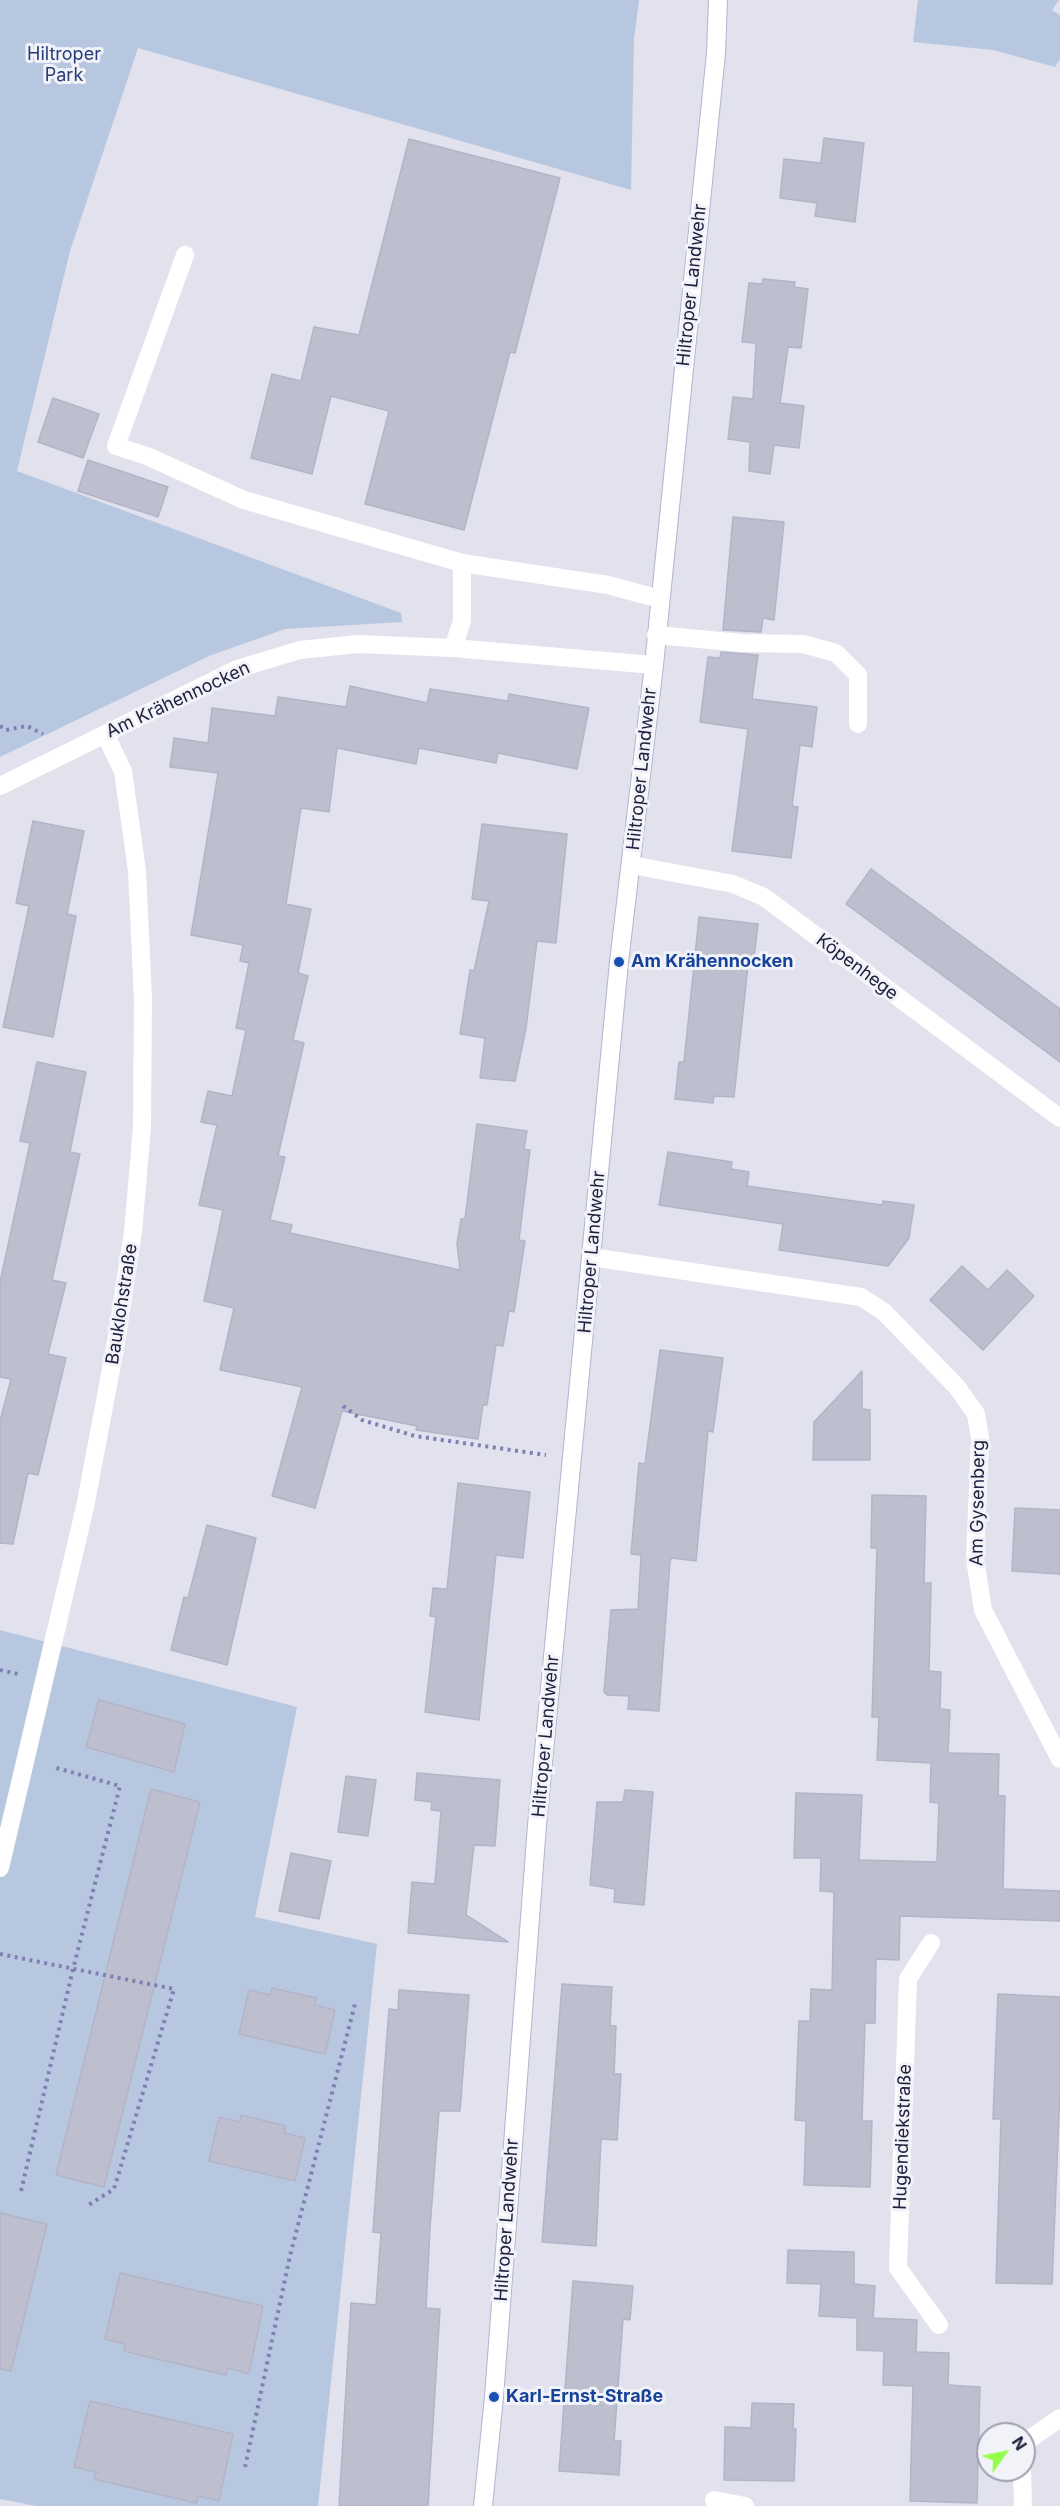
<!DOCTYPE html>
<meta charset="utf-8">
<style>
body{margin:0}
#map{position:relative;width:1060px;height:2506px;overflow:hidden;background:#e1e2ed;font-family:Inter,sans-serif}
canvas{display:block}
.north{position:absolute;left:976px;top:2422px;width:60px;height:60px;box-sizing:border-box;background:#f2f3f9;border:2px solid #9f9faf;border-radius:50%;rotate:57deg;font-size:16px;font-weight:700;line-height:24px;text-align:center;color:#22203f}
.north::after{content:'';display:block;margin:auto;width:21px;height:27px;background:#95fd4e;clip-path:polygon(50% 0,100% 100%,50% 72%,0 100%)}
</style>
<div id="map">
<canvas width="1060" height="2506"></canvas>
<div class="north">N</div>
</div>
<script>
const c = document.querySelector('canvas').getContext('2d');
c.lineJoin = 'round';
function fillPath(path, color) { c.fillStyle = color; c.fill(path, 'evenodd'); }
function trace(path, color, width, dash) { c.strokeStyle = color; c.lineWidth = width; c.lineCap = dash ? 'butt' : 'round'; c.setLineDash(dash || []); c.stroke(path); }
function write(font, color, halo, rows, align = 'center') {
  c.font = font + ' Inter,sans-serif'; c.lineWidth = 6; c.setLineDash([]); c.textBaseline = 'middle'; c.strokeStyle = halo; c.fillStyle = color; for (const [text, x, y, turn = 0] of rows) {
    c.save(); c.translate(x, y); c.rotate((+turn || 0) * Math.PI / 180); c.textAlign = isNaN(turn) ? turn : align; if (halo) c.strokeText(text, 0, 0); c.fillText(text, 0, 0); c.restore();
  }
}
fillPath(new Path2D(`
 M 0,0 L 639,0 L 634,39 L 631,190 L 138,48 L 70,251 L 17,471 L 401,613 L 402,622 L 285,629 L 209,656 L 0,757 Z
 M 918,0 L 1059,0 L 1052,10 L 1060,15 L 1060,59 L 1055,67 L 993,50 L 913,42 Z
 M 0,1630 L 297,1707 L 255,1917 L 377,1944 L 318,2506 L 36,2506 L 0,2499 Z`), '#b8c7e0');
const building = new Path2D(`
 M 824,138 L 864,143 L 855,222 L 815,216 L 817,203 L 780,198 L 784,159 L 821,163 Z
 M 409,139 L 560,178 L 515,353 L 510,352 L 464,530 L 365,504 L 389,411 L 331,396 L 312,474 L 251,458 L 272,374 L 301,381 L 314,327 L 359,335 Z
 M 763,279 L 795,282 L 794,287 L 808,289 L 801,348 L 788,347 L 780,403 L 804,406 L 799,448 L 774,445 L 770,474 L 749,471 L 750,442 L 728,439 L 733,397 L 753,399 L 756,343 L 742,342 L 749,283 L 762,284 Z
 M 53,398 L 99,414 L 83,458 L 38,442 Z
 M 88,460 L 168,487 L 158,517 L 78,491 Z
 M 733,517 L 784,522 L 774,620 L 763,618 L 761,632 L 723,630 Z
 M 721,652 L 758,655 L 752,699 L 817,707 L 812,747 L 800,745 L 792,806 L 798,807 L 791,858 L 732,851 L 748,729 L 700,722 L 708,657 L 720,658 Z
 M 350,686 L 427,703 L 430,689 L 508,701 L 509,694 L 589,708 L 577,769 L 498,753 L 496,763 L 419,748 L 416,764 L 337,748 L 329,812 L 301,808 L 286,904 L 311,909 L 298,973 L 308,976 L 293,1040 L 304,1043 L 278,1156 L 285,1157 L 270,1220 L 292,1225 L 290,1233 L 460,1270 L 457,1243 L 461,1219 L 465,1219 L 477,1124 L 527,1131 L 524,1149 L 530,1150 L 519,1240 L 525,1241 L 514,1312 L 509,1311 L 503,1346 L 496,1345 L 487,1405 L 483,1405 L 478,1439 L 416,1430 L 417,1426 L 342,1411 L 315,1508 L 272,1496 L 302,1387 L 220,1370 L 234,1308 L 204,1301 L 223,1210 L 199,1205 L 217,1125 L 201,1122 L 208,1091 L 232,1096 L 246,1030 L 236,1028 L 249,963 L 240,961 L 243,945 L 191,935 L 218,773 L 170,767 L 174,738 L 208,743 L 212,708 L 275,716 L 278,697 L 346,707 Z
 M 33,821 L 84,831 L 67,914 L 76,916 L 53,1037 L 3,1027 L 29,906 L 16,903 Z
 M 482,824 L 567,834 L 556,943 L 537,941 L 526,1028 L 515,1081 L 480,1078 L 485,1038 L 460,1034 L 470,970 L 474,971 L 489,901 L 472,899 Z
 M 871,869 L 1060,1009 L 1060,1062 L 846,904 Z
 M 699,917 L 758,924 L 754,957 L 749,956 L 734,1097 L 714,1096 L 713,1103 L 675,1099 L 679,1062 L 684,1062 Z
 M 37,1062 L 86,1072 L 70,1152 L 80,1154 L 52,1280 L 66,1283 L 48,1354 L 66,1358 L 38,1475 L 28,1473 L 13,1544 L 0,1543 L 0,1421 L 11,1379 L 0,1377 L 0,1282 L 30,1143 L 20,1141 Z
 M 668,1152 L 732,1162 L 731,1169 L 749,1172 L 747,1186 L 882,1205 L 883,1201 L 914,1205 L 909,1238 L 888,1266 L 779,1250 L 783,1224 L 659,1205 Z
 M 962,1266 L 988,1290 L 1007,1270 L 1034,1296 L 983,1350 L 930,1300 Z
 M 660,1350 L 723,1358 L 713,1432 L 708,1431 L 696,1561 L 672,1558 L 670,1561 L 659,1711 L 628,1709 L 629,1696 L 607,1695 L 604,1692 L 611,1610 L 638,1609 L 641,1555 L 631,1554 L 639,1463 L 645,1464 Z
 M 862,1371 L 862,1409 L 870,1410 L 870,1460 L 813,1460 L 814,1422 Z
 M 458,1483 L 530,1492 L 523,1558 L 496,1555 L 479,1720 L 425,1712 L 436,1617 L 430,1616 L 433,1588 L 447,1589 Z
 M 872,1495 L 926,1496 L 924,1583 L 931,1583 L 929,1671 L 941,1672 L 940,1709 L 950,1710 L 948,1753 L 999,1754 L 998,1796 L 1005,1796 L 1003,1889 L 1060,1891 L 1060,1921 L 900,1916 L 899,1960 L 876,1959 L 875,2023 L 865,2023 L 862,2121 L 872,2121 L 870,2187 L 804,2185 L 806,2121 L 795,2120 L 799,2021 L 810,2021 L 811,1989 L 832,1990 L 834,1892 L 820,1891 L 821,1858 L 794,1858 L 796,1793 L 862,1795 L 859,1860 L 937,1862 L 939,1803 L 930,1802 L 931,1763 L 877,1760 L 879,1717 L 872,1717 L 877,1548 L 871,1548 Z
 M 1015,1508 L 1060,1510 L 1060,1574 L 1012,1571 Z
 M 207,1525 L 256,1538 L 227,1665 L 171,1650 L 184,1597 L 188,1598 Z
 M 99,1700 L 185,1724 L 174,1772 L 86,1747 Z
 M 417,1773 L 500,1780 L 495,1846 L 474,1845 L 466,1915 L 508,1942 L 408,1933 L 412,1882 L 435,1884 L 441,1811 L 431,1810 L 432,1802 L 415,1800 Z
 M 346,1776 L 376,1780 L 368,1836 L 338,1832 Z
 M 151,1789 L 200,1802 L 104,2187 L 56,2175 Z
 M 625,1790 L 653,1792 L 644,1905 L 614,1902 L 615,1889 L 590,1885 L 597,1802 L 623,1802 Z
 M 291,1853 L 331,1861 L 319,1919 L 279,1911 Z
 M 562,1984 L 612,1987 L 610,2026 L 616,2026 L 614,2074 L 621,2074 L 617,2140 L 601,2139 L 596,2246 L 542,2242 Z
 M 272,1988 L 316,1998 L 315,2005 L 335,2010 L 325,2054 L 239,2034 L 249,1990 L 270,1995 Z
 M 399,1990 L 469,1995 L 460,2111 L 439,2111 L 430,2228 L 426,2308 L 440,2309 L 428,2506 L 339,2506 L 351,2303 L 376,2305 L 381,2233 L 373,2232 L 384,2074 L 389,2009 L 398,2010 Z
 M 998,1994 L 1060,1997 L 1060,2090 L 1052,2284 L 996,2283 L 1001,2119 L 993,2119 Z
 M 241,2115 L 286,2126 L 284,2133 L 305,2138 L 295,2181 L 209,2161 L 219,2117 L 240,2122 Z
 M 0,2213 L 47,2224 L 11,2371 L 0,2369 Z
 M 788,2250 L 854,2252 L 854,2284 L 875,2286 L 873,2318 L 917,2320 L 916,2352 L 949,2353 L 948,2385 L 980,2387 L 977,2503 L 910,2501 L 913,2386 L 883,2385 L 884,2351 L 857,2350 L 857,2318 L 819,2316 L 821,2284 L 787,2283 Z
 M 120,2273 L 263,2306 L 249,2374 L 228,2368 L 226,2375 L 152,2358 L 124,2351 L 125,2344 L 105,2339 Z
 M 573,2281 L 633,2286 L 630,2320 L 623,2319 L 614,2441 L 621,2441 L 619,2475 L 559,2471 Z
 M 90,2401 L 233,2434 L 219,2501 L 198,2496 L 196,2503 L 94,2479 L 96,2472 L 74,2467 Z
 M 752,2403 L 794,2404 L 793,2429 L 796,2429 L 794,2481 L 724,2480 L 725,2427 L 751,2428 Z`);
fillPath(building, '#bdbfce');
trace(building, '#b3b4c7', 1.5);
const secondary = new Path2D(`
 M 483,2506 L 494,2397 L 537,1825 L 619,962 L 654,665 L 716,53 L 718,0`);
trace(secondary, '#b3b4ce', 20);
trace(new Path2D(`
 M 0,726 L 6,730 L 27,726 L 43,734
 M 343,1406 L 362,1420 L 415,1436 L 546,1455
 M 0,1670 L 18,1674
 M 0,1954 L 174,1989 L 114,2189 L 87,2206
 M 21,2191 L 73,1969 L 120,1786 L 53,1767
 M 245,2467 L 290,2256 L 356,2000`), '#807fb3', 4, [3, 4.5]);
trace(new Path2D(`
 M 185,255 L 116,446 L 147,456 L 244,500 L 462,563 L 462,621 L 453,648
 M 462,563 L 608,585 L 660,599
 M 656,635 L 742,643 L 803,644 L 836,653 L 858,675 L 858,724
 M 714,2500 L 745,2506`), '#fff', 18);
trace(new Path2D(`
 M 0,786 L 237,669 L 300,650 L 358,644 L 453,648 L 654,665
 M 632,865 L 733,884 L 764,897 L 1060,1118
 M 591,1257 L 861,1297 L 884,1312 L 957,1387 L 976,1414 L 980,1438 L 975,1559 L 983,1610 L 1060,1759
 M 0,1868 L 85,1507 L 116,1343 L 133,1232 L 142,1127 L 143,999 L 137,871 L 123,771 L 105,734
 M 931,1943 L 908,1979 L 898,2268 L 939,2325
 M 1024,2443 L 1060,2418
 M 1022,2470 L 1023,2506`), '#fff', 18);
trace(secondary, '#fff', 18);
for (const [x, y, r, color] of [
 [619,962,6,"#1a4fb4"],
 [494,2397,6,"#1a4fb4"]
]) { const dot = new Path2D(); dot.arc(x, y, r, 0, 2 * Math.PI); c.fillStyle = color; c.fill(dot); trace(dot, '#f2f3f9', 2); }
write('18px', '#263c79', '#f2f3f9', [
 ["Hiltroper",64,55],
 ["Park",64,76]
]);
write('18px', '#22203f', '#f2f3f9', [
 ["Hiltroper Landwehr",692,285,-84],
 ["Am Krähennocken",178,700,-25],
 ["Hiltroper Landwehr",642,769,-84],
 ["Köpenhege",857,967,37],
 ["Hiltroper Landwehr",592,1252,-85],
 ["Bauklohstraße",122,1304,-81],
 ["Am Gysenberg",978,1503,-89],
 ["Hiltroper Landwehr",546,1736,-85],
 ["Hugendiekstraße",903,2137,-88],
 ["Hiltroper Landwehr",507,2220,-86]
]);
write('bold 18px', '#164399', '#f2f3f9', [
 ["Am Krähennocken",631,962],
 ["Karl-Ernst-Straße",506,2397]
], 'left');
</script>
